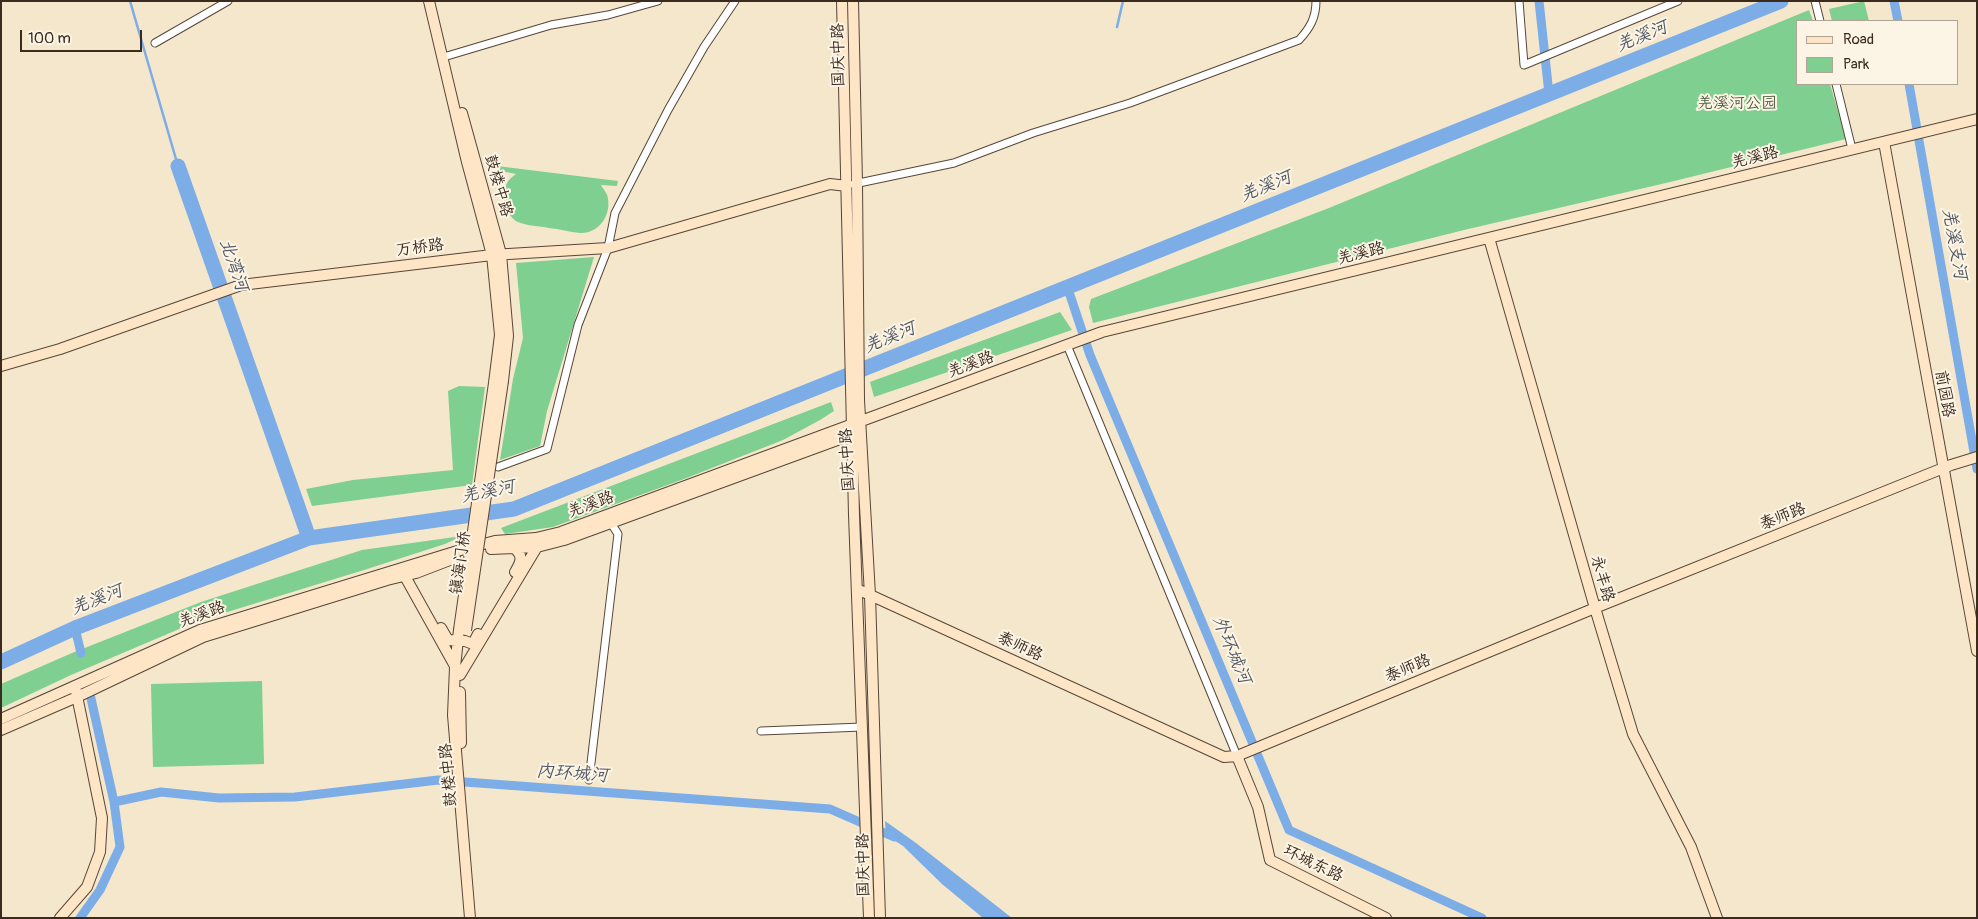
<!DOCTYPE html>
<meta charset="utf-8">
<style>
body{margin:0}
#map{position:relative;width:1978px;height:919px;overflow:hidden;background:#f4e7cc;font-family:Pangolin,sans-serif}
canvas{display:block}
.frame{position:absolute;inset:0;border:2px solid #3b2a1e;pointer-events:none}
.legend{position:absolute;left:1796px;top:20px;width:162px;height:65px;box-sizing:border-box;background:#fcf5e5;border:1px solid #afa495;margin:0;padding:6px 9px;list-style:none;font-size:15px;color:#3b2a1e}
.legend li{display:flex;align-items:center;gap:10px;height:25px}
.legend b{width:25px;border:1px solid #afa495}
.scale{position:absolute;left:20px;top:30px;width:122px;height:22px;box-sizing:border-box;border:2px solid #3b2a1e;border-top:0;padding-left:6px;font-size:15px;line-height:18px;white-space:nowrap;color:#3b2a1e;-webkit-text-stroke:4px #fcf5e5;paint-order:stroke}
</style>
<div id="map">
<canvas width="1978" height="919"></canvas>
<div class="frame"></div>
<ul class="legend">
<li><b style="height:6px;background:#fde5c5"></b>Road</li>
<li><b style="height:14px;background:#7ecf90"></b>Park</li>
</ul>
<div class="scale">100 m</div>
</div>
<script>
const c = document.querySelector('canvas').getContext('2d');
c.lineJoin = 'round';
function fillPath(path, color) { c.fillStyle = color; c.fill(path, 'evenodd'); }
function trace(path, color, width, dash) { c.strokeStyle = color; c.lineWidth = width; c.lineCap = dash ? 'butt' : 'round'; c.setLineDash(dash || []); c.stroke(path); }
function write(font, color, halo, rows, align = 'center') {
  c.font = font + ' Pangolin,"LXGW WenKai TC",sans-serif'; c.lineWidth = 4; c.setLineDash([]); c.textBaseline = 'middle'; c.strokeStyle = halo; c.fillStyle = color; for (const [text, x, y, turn = 0] of rows) {
    c.save(); c.translate(x, y); c.rotate((+turn || 0) * Math.PI / 180); c.textAlign = isNaN(turn) ? turn : align; if (halo) c.strokeText(text, 0, 0); c.fillText(text, 0, 0); c.restore();
  }
}
fillPath(new Path2D(`
 M 1864,1 L 1869,21 L 1832,21 L 1829,9 Z
 M 1809,10 L 1813,21 L 1797,21 L 1797,84 L 1830,84 L 1846,139 L 1670,182 L 1464,230 L 1093,323 L 1089,307 L 1091,299 L 1329,208 Z
 M 497,166 L 618,181 L 617,186 L 601,185 C 603,189 608,194 608,199 C 611,216 598,234 580,233 C 570,232 559,229 549,228 C 539,226 527,226 518,222 C 507,217 500,196 506,185 C 508,180 512,177 516,174 L 497,170 Z
 M 594,257 L 547,411 L 540,446 L 500,460 L 513,379 L 523,338 L 516,263 Z
 M 1060,312 L 1072,330 L 874,397 L 870,382 Z
 M 459,386 L 485,387 L 472,485 L 312,506 L 306,489 L 353,480 L 453,470 L 448,391 Z
 M 831,402 L 834,411 L 820,420 L 783,440 L 684,479 L 553,527 L 505,534 L 501,528 Z
 M 462,536 L 445,544 L 364,570 L 198,621 L 71,675 L 1,708 L 1,684 L 72,653 L 201,602 L 362,550 Z
 M 262,681 L 264,764 L 153,767 L 151,684 Z`), '#7ecf90');
fillPath(new Path2D(`
 M 885,821 L 916,843 L 1012,918 L 983,918 L 942,884 L 903,846 L 886,835 Z`), '#7cade7');
trace(new Path2D(`
 M 130,1 L 178,166
 M 1117,27 L 1123,1`), '#7cade7', 2.5);
trace(new Path2D(`
 M 1539,1 L 1549,94
 M 1894,1 L 1898,21
 M 1909,84 L 1977,469
 M 1067,286 L 1090,355 L 1289,830 L 1482,918
 M 75,628 L 81,653
 M 114,802 L 161,792 L 219,798 L 295,797 L 438,780 L 830,809 L 894,837
 M 80,918 L 100,890 L 120,847 L 114,802 L 90,694`), '#7cade7', 9);
trace(new Path2D(`
 M 178,166 L 309,538
 M 1,662 L 75,628 L 309,538 L 514,509 L 1781,1`), '#7cade7', 15);
const street = new Path2D(`
 M 1519,1 L 1524,65 L 1678,1
 M 1815,1 L 1820,21
 M 155,43 L 228,1
 M 447,56 L 551,25 L 608,15 L 658,1
 M 1836,84 L 1852,149
 M 854,184 L 954,163 L 1033,133 L 1130,103 L 1299,40 C 1310,28 1316,18 1316,1
 M 1067,345 L 1237,756
 M 498,467 L 547,449 L 578,325 L 608,248 L 615,213 L 668,110 L 704,47 L 735,1
 M 761,731 L 862,727
 M 589,780 L 618,534 L 609,520`);
const secondary = new Path2D(`
 M 429,1 L 467,162 L 492,255 L 500,335 L 494,383
 M 842,1 L 854,515 L 869,918
 M 853,1 L 857,183 L 859,400 L 870,595 L 880,918
 M 462,113 L 501,254 L 508,336 L 503,381
 M 1884,142 L 1977,651
 M 1489,238 L 1595,608 L 1633,734 L 1691,847 L 1717,918
 M 1,366 L 60,349 L 241,285 L 492,255 L 608,248 L 830,184 L 847,186
 M 514,548 C 524,556 521,562 515,572
 M 491,549 L 537,547 L 564,540 L 859,432
 M 402,571 L 460,675 L 537,547 L 537,543
 M 857,589 L 1224,757 L 1237,756 L 1595,608 L 1951,465 L 1977,457
 M 441,628 L 448,640 L 465,641 L 473,644 L 478,634
 M 459,630 L 455,667 L 453,715 L 470,918
 M 460,692 L 461,743
 M 1,719 L 200,630 L 464,549 L 495,541 L 536,538 L 561,532 L 1102,332 L 1977,119
 M 1,730 L 77,697 L 203,637 L 387,580 L 416,573 L 455,558
 M 1237,756 L 1258,807 L 1270,860 L 1386,918
 M 60,918 L 87,887 L 100,852 L 102,818 L 76,691`);
trace(street, '#574638', 9);
trace(secondary, '#574638', 12);
trace(street, '#fff', 7);
trace(secondary, '#fde5c5', 10);
const secondaryBridge = new Path2D(`
 M 459,630 L 494,383
 M 466,630 L 503,381`);
trace(secondaryBridge, '#574638', 12, []);
trace(secondaryBridge, '#fde5c5', 10);
write('16px', '#3b2a1e', '#fcf5e5', [
 ["国庆中路",839,55,-91],
 ["羌溪路",1755,158,-14],
 ["鼓楼中路",498,186,74],
 ["万桥路",420,248,-7],
 ["羌溪路",1361,254,-14],
 ["羌溪路",971,365,-20],
 ["前园路",1944,394,80],
 ["国庆中路",848,460,-93],
 ["羌溪路",591,505,-20],
 ["泰师路",1783,517,-22],
 ["镇海门桥",461,563,-82],
 ["永丰路",1602,579,74],
 ["羌溪路",202,615,-20],
 ["泰师路",1020,647,25],
 ["泰师路",1408,669,-23],
 ["鼓楼中路",449,775,-95],
 ["环城东路",1313,864,26],
 ["国庆中路",864,865,-91]
]);
write('16px', '#4f5c40', '#fcf5e5', [
 ["羌溪河公园",1737,104]
]);
write('italic 18px', '#525864', '#fcf5e5', [
 ["羌溪河",1642,37,-22],
 ["羌溪河",1266,187,-22],
 ["羌溪支河",1954,244,80],
 ["北湾河",233,265,71],
 ["羌溪河",890,338,-22],
 ["羌溪河",488,492,-11],
 ["羌溪河",97,600,-21],
 ["外环城河",1231,650,67],
 ["内环城河",572,774,4]
]);
</script>
